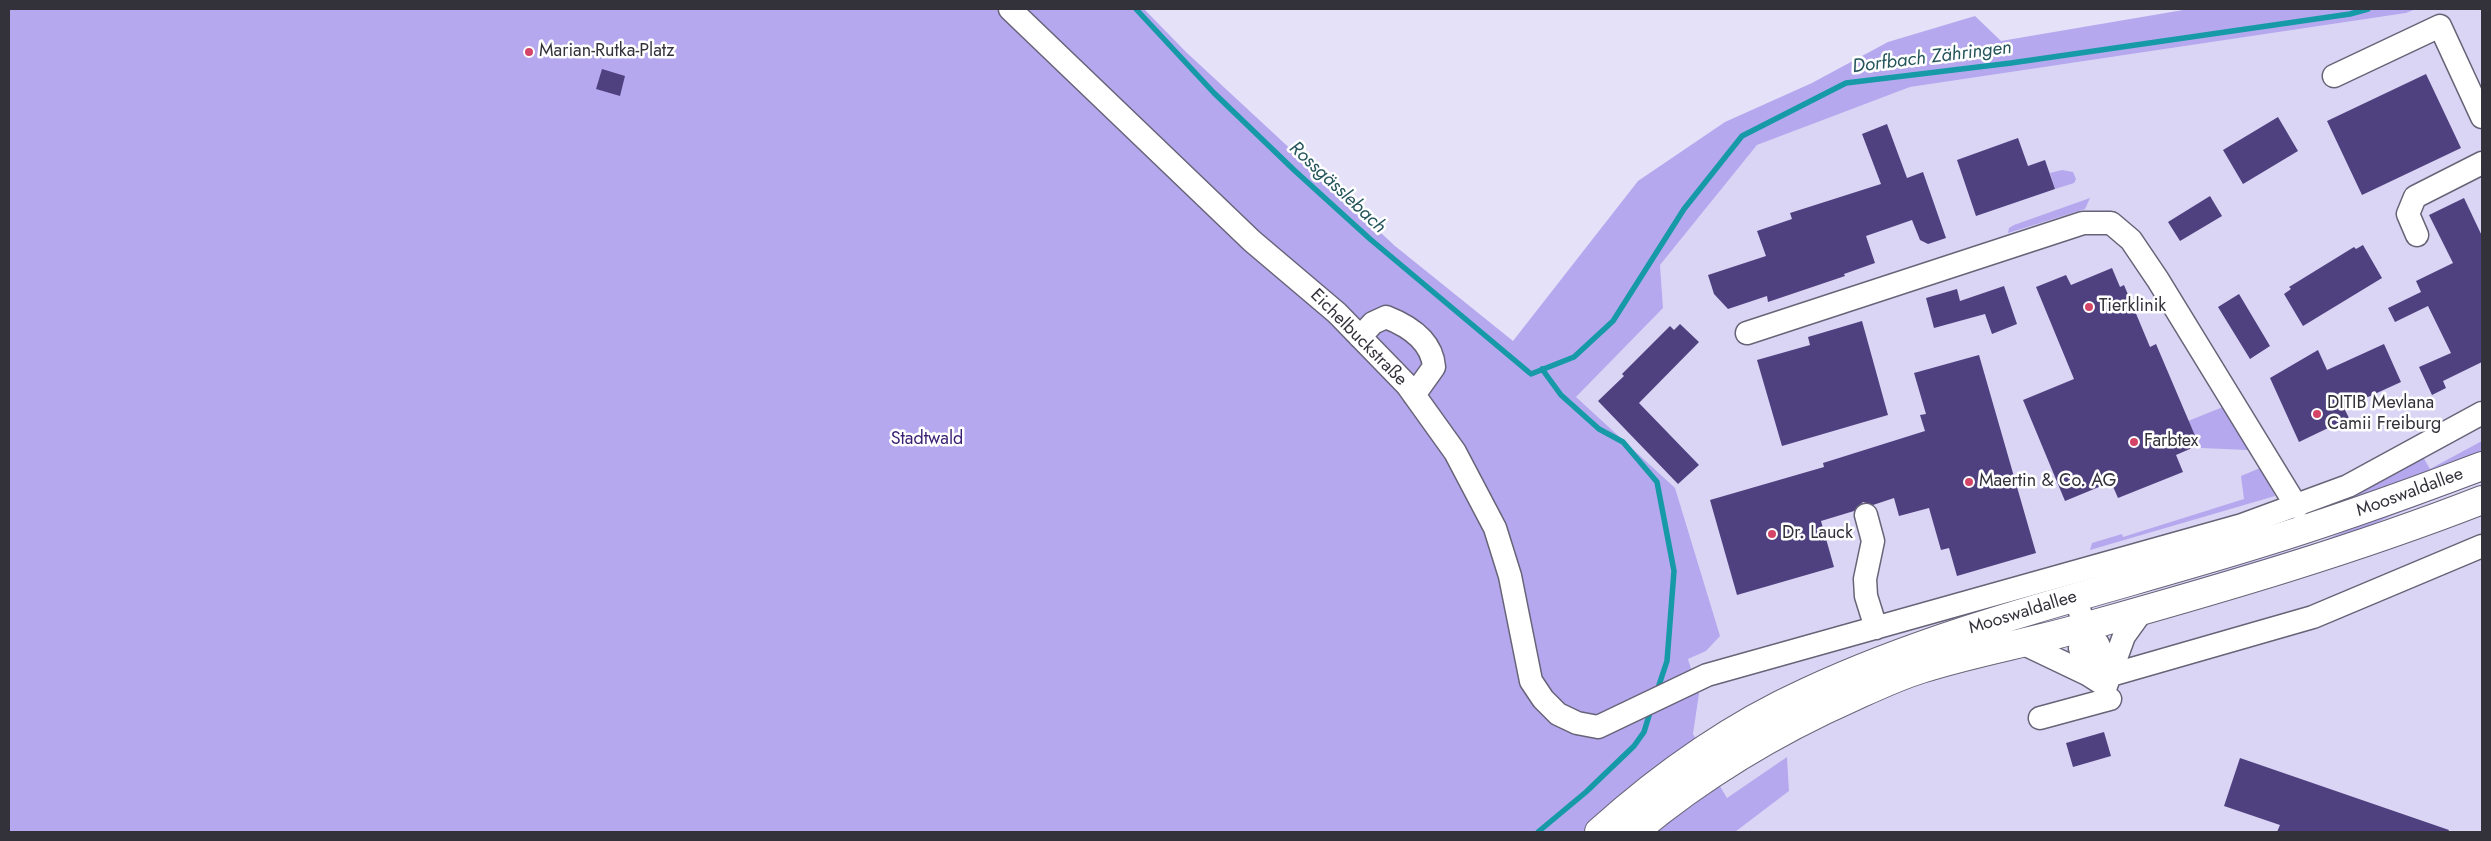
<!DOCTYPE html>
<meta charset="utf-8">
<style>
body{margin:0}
#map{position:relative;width:2491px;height:841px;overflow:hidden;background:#e4e1f8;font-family:Jost,sans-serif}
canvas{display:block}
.frame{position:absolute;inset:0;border:10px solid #33323b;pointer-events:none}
</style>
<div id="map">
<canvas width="2491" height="841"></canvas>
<div class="frame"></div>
</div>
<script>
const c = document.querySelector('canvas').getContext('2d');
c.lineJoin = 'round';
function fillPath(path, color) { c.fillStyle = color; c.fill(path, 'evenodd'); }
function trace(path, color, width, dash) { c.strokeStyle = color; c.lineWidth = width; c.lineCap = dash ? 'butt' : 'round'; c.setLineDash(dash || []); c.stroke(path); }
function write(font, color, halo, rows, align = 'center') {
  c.font = font + ' Jost,sans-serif'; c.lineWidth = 5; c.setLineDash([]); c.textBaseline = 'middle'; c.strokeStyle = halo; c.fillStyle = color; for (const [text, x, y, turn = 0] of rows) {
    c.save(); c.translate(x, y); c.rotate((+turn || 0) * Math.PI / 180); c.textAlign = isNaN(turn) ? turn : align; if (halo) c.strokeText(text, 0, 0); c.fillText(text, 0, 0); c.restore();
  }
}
fillPath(new Path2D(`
 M 2416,9 L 2482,9 L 2482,832 L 1735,832 L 1789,791 L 1787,758 L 1727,798 L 1693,734 L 1699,694 L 1688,659 L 1706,651 L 1576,397 L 1663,308 L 1660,265 L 1757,145 L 1910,87 L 2406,13 Z`), '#dad5f4');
fillPath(new Path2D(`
 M 9,9 L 1144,9 L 1186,52 L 1395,246 L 1513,341 L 1638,181 L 1725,122 L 1812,83 L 1888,42 L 1975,16 L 2001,41 L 2189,9 L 2416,9 L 2406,13 L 1910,87 L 1757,145 L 1660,265 L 1663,308 L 1576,397 L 1675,488 L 1720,636 L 1706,651 L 1688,659 L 1699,694 L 1693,734 L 1700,746 L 1590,832 L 9,832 Z
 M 2062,170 L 2073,172 L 2076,179 L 2074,183 L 2055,189 L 2050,173 Z
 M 2090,198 L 2085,209 L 2008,233 L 2009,228 L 2014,225 Z
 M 2223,407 L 2248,450 L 2201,448 L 2199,445 L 2188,421 Z
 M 2482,441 L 2482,456 L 2349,504 L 2161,556 L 2309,513 L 2335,503 L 2423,457 L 2430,469 Z
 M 2260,468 L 2270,484 L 2275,496 L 2090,550 L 2092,543 L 2122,534 L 2123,537 L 2244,499 L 2241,476 Z
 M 2482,477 L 2482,482 L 2391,516 L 2328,545 L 2115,604 L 2325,540 L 2375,518 Z
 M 1787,757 L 1789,791 L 1735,832 L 1655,832 L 1720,786 L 1727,798 Z`), '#b5a8ee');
trace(new Path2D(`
 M 1136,9 L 1214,93 L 1294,170 L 1370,239 L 1531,374 L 1574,357 L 1613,321 L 1684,209 L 1742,136 L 1846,83 L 2011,63 L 2350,14 L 2368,9
 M 1542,369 L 1561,395 L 1599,429 L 1623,442 L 1657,482 L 1674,571 L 1667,661 L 1657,691
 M 1538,832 L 1586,792 L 1634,746 L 1644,732 L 1651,709`), '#169aa7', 5.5);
fillPath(new Path2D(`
 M 602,69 L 625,76 L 620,96 L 596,89 Z
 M 2426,74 L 2461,148 L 2362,195 L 2327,121 Z
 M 2278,117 L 2298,151 L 2243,184 L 2223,150 Z
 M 1887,124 L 1907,178 L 1923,172 L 1946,238 L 1928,244 L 1920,240 L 1912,220 L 1866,236 L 1875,263 L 1844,274 L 1845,276 L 1768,302 L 1767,296 L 1728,309 L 1714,294 L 1708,275 L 1766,256 L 1757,231 L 1792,219 L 1790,213 L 1881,184 L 1862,134 Z
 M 2018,138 L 2028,166 L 2045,160 L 2055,189 L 1976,216 L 1957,160 Z
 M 2210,196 L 2222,216 L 2180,241 L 2168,222 Z
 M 2464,198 L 2482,236 L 2482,362 L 2443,381 L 2446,388 L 2432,395 L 2419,367 L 2451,353 L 2428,306 L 2395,322 L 2388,308 L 2421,292 L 2416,281 L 2453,263 L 2429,215 Z
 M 2363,245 L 2382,278 L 2303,326 L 2284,294 L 2291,289 L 2289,287 L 2354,247 L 2356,249 Z
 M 2112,268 L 2120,287 L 2124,285 L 2150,347 L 2156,344 L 2199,445 L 2176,455 L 2183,472 L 2118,498 L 2111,482 L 2065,501 L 2023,400 L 2074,379 L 2036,287 L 2066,275 L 2071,285 Z
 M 2004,286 L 2017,324 L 1992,334 L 1985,314 L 1934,328 L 1926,298 L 1957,289 L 1960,301 Z
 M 2239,294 L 2270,346 L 2250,359 L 2218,307 Z
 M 1862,321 L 1888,415 L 1782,446 L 1757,360 L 1810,345 L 1808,337 Z
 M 1680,324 L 1699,342 L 1639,403 L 1699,465 L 1678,484 L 1598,401 L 1624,376 L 1622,374 L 1670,326 L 1674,330 Z
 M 2384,344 L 2401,382 L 2344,408 L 2349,418 L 2299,442 L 2270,378 L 2318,350 L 2327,370 Z
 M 1979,355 L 2036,553 L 1957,576 L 1949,548 L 1941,550 L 1929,508 L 1899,516 L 1894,498 L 1873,505 L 1863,502 L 1854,511 L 1821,521 L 1834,567 L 1737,595 L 1710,500 L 1824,467 L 1823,463 L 1925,431 L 1920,415 L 1926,414 L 1914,373 Z
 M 2104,732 L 2111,756 L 2073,767 L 2066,743 Z
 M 2240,758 L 2449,830 L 2448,832 L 2277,832 L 2280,825 L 2224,806 Z`), '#4f4080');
const minor = new Path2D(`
 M 1010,9 L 1252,241 L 1337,313 L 1407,385 L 1455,452 L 1495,528 L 1510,576 L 1531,681 L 1543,699 L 1558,714 L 1577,723 L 1598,727 L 1707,675 L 2242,525 L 2348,486 L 2482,413
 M 2334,76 L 2440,26 L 2482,117
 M 2417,235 L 2408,214 L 2415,197 L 2482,163
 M 1747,333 L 2083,223 L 2111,223 L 2131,240 L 2158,280 L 2297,507
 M 1360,337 L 1373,323 L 1386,317 C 1409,326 1432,341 1434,367 L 1414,395
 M 1866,515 L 1873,541 L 1865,579 L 1866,596 L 1876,628
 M 2075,597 L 2085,627 L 2098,644 L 2111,675
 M 2085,627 L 2080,648 L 2087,674 L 2106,686 L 2124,636 L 2142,611
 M 2020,642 L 2087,674
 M 2111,675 L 2313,617 L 2482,546
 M 2040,718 L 2110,699`);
const major = new Path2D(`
 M 1599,832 C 1660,777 1732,726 1807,692 C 1951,625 2107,591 2258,544 C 2334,521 2408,494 2482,466
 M 1634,832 C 1700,777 1774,732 1853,697 C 1875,687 1898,676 1921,669 C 1977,651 2035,642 2091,625 C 2223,588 2354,550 2482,500`);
trace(minor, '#676478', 25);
trace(major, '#676478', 30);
trace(minor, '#fff', 22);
trace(major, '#fff', 28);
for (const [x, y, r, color] of [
 [529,52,5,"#d44466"],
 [2089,307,5,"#d44466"],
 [2317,414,5,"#d44466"],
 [2134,442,5,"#d44466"],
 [1969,482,5,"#d44466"],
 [1772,534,5,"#d44466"]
]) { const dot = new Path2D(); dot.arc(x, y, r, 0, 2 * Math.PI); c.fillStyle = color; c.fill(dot); trace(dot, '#fff', 2); }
write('18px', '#33323b', '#fff', [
 ["Marian-Rutka-Platz",539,52],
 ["Tierklinik",2099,307],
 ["DITIB Mevlana",2327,404],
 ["Camii Freiburg",2327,425],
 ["Farbtex",2144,442],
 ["Maertin & Co. AG",1979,482],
 ["Dr. Lauck",1782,534]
], 'left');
write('18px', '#33323b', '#fff', [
 ["Eichelbuckstraße",1358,338,45],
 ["Mooswaldallee",2410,493,-20],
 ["Mooswaldallee",2023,613,-17]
]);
write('18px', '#3a1f72', '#fff', [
 ["Stadtwald",927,440]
]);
write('italic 19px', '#24555b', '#fff', [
 ["Dorfbach Zähringen",1932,58,-7],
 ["Rossgässlebach",1337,188,43]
]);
</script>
